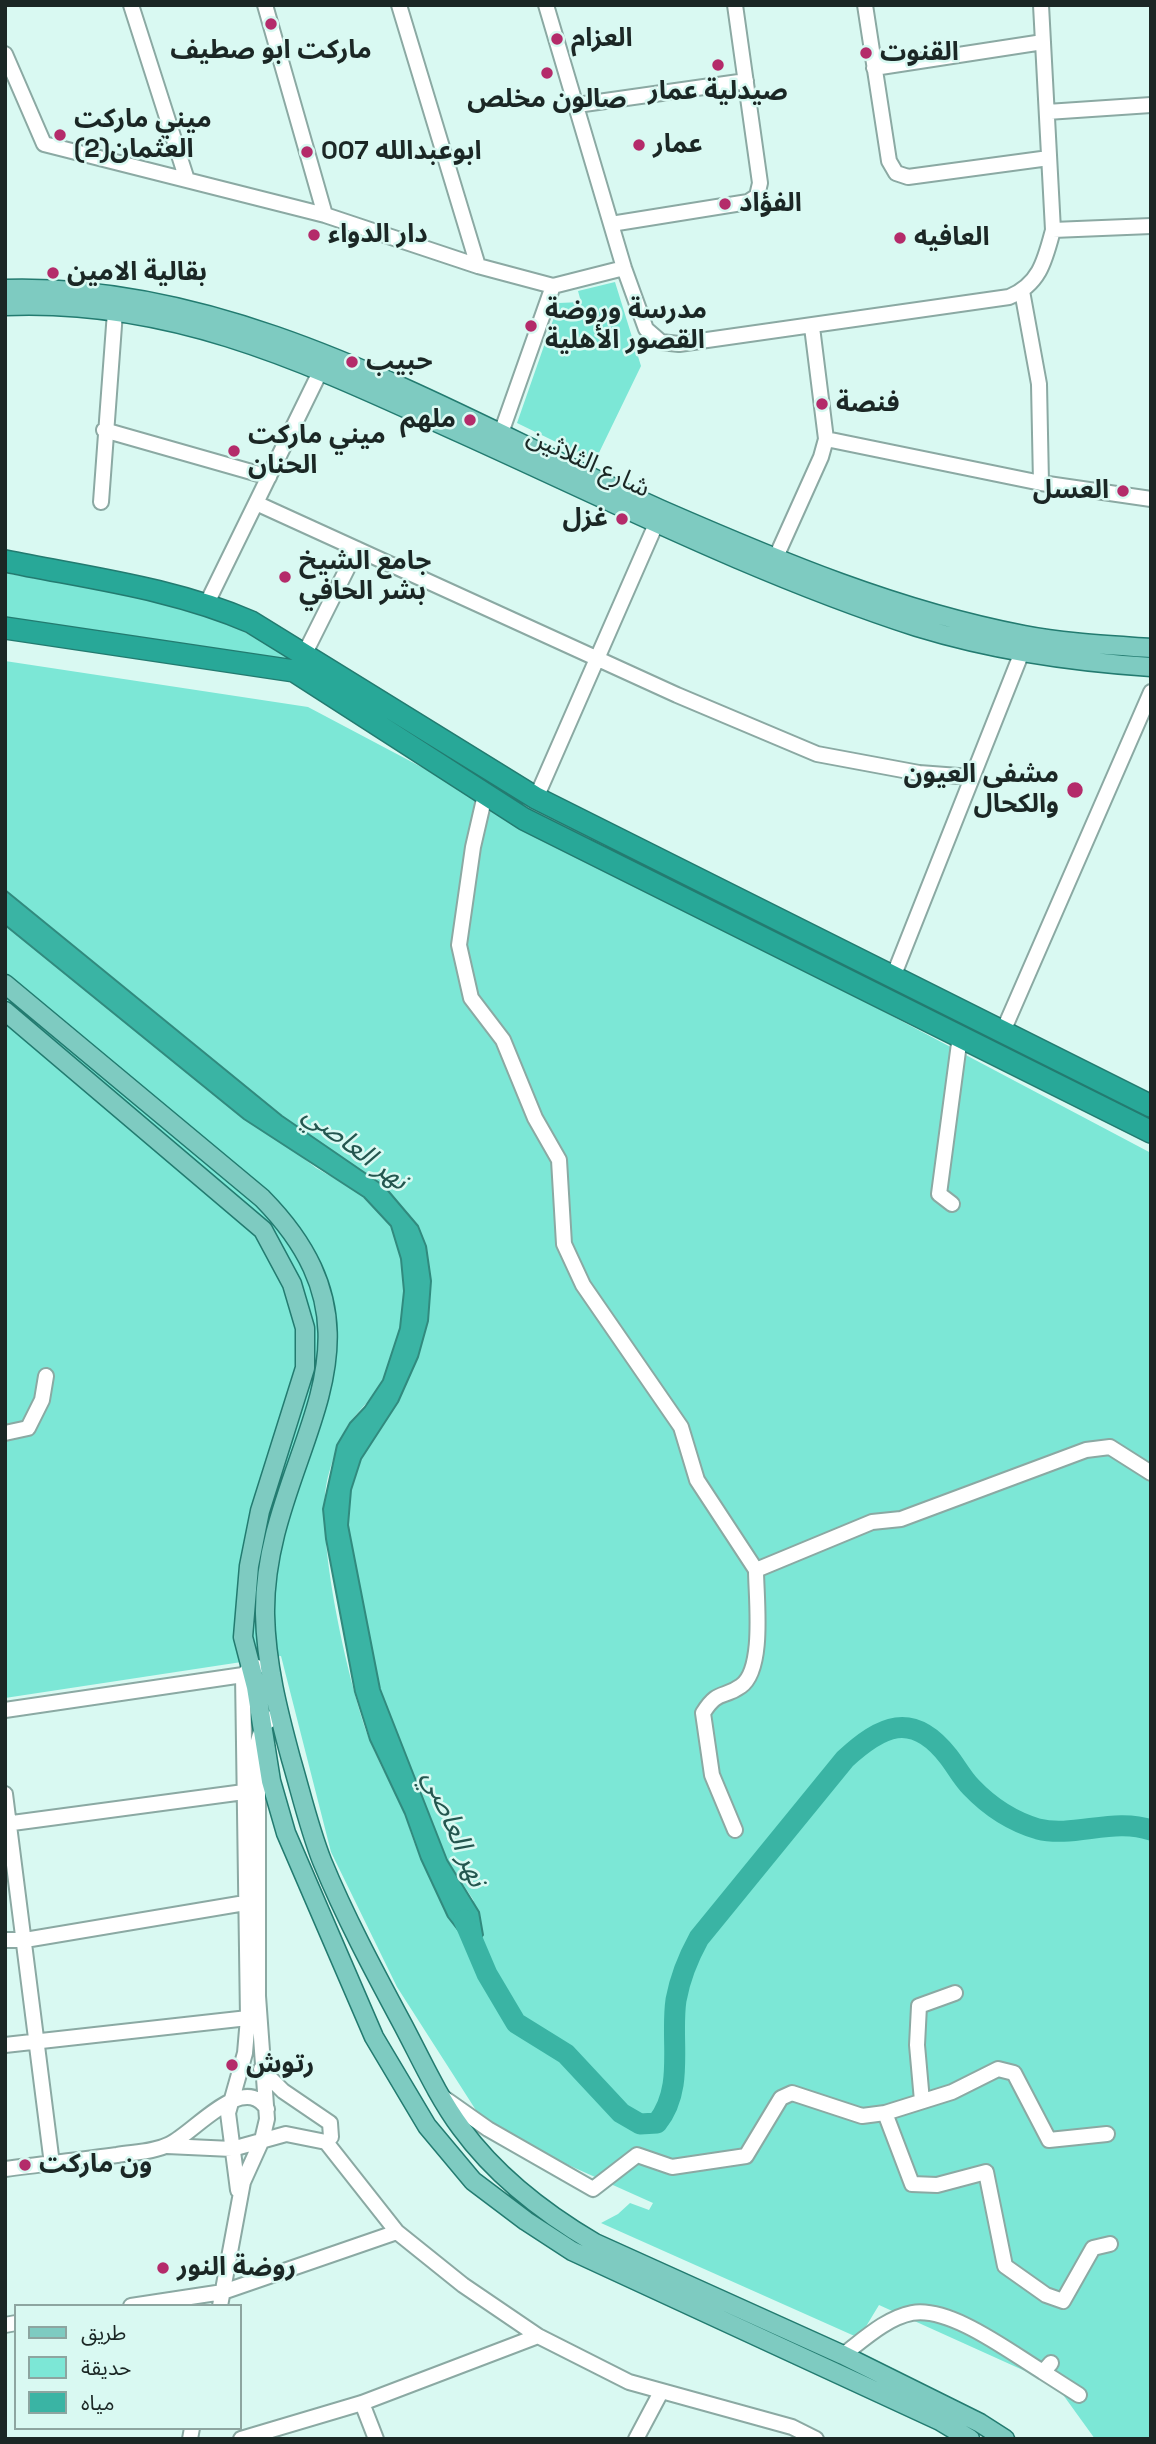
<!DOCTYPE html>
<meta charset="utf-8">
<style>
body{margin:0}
#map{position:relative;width:1156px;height:2444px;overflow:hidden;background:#d9f9f2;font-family:"Space Grotesk","Noto Sans Arabic",sans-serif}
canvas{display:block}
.frame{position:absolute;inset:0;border:7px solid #1b2725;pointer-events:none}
.legend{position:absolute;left:14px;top:2304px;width:228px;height:126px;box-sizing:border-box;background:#d9f9f2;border:2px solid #8da5a0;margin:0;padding:9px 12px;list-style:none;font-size:21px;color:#1b2725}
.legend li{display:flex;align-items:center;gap:14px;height:35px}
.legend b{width:35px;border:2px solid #8da5a0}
</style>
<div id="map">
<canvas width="1156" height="2444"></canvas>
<div class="frame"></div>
<ul class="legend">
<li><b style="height:9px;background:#7ecbc1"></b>طريق</li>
<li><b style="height:19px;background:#7ce7d6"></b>حديقة</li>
<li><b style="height:19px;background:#3ab4a4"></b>مياه</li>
</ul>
</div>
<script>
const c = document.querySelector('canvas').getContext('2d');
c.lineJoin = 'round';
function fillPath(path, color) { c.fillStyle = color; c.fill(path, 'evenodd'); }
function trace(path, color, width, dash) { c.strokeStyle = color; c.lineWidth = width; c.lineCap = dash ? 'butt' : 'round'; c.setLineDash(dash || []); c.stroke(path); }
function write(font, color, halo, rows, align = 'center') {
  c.font = font + ' "Space Grotesk","Noto Sans Arabic",sans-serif'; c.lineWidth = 5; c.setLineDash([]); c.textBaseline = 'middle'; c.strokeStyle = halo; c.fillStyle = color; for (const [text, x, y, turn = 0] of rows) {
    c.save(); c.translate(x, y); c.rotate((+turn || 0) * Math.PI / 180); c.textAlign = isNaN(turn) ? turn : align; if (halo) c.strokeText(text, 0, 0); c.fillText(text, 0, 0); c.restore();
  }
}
fillPath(new Path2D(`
 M 615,282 L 641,366 L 595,461 L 517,423 L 559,303 L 581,302 L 578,291 Z
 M 5,573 L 155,600 L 222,620 L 292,658 L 291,662 L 5,619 Z
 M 5,661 L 308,707 L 1151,1153 L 1151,2439 L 1095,2439 L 1056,2385 L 879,2305 L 859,2338 L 601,2223 L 618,2214 L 630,2203 L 649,2210 L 653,2203 L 488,2129 L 397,1987 L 331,1852 L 281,1656 L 5,1698 L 5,925 L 316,1168 C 342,1183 376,1199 391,1226 C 414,1267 404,1341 383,1381 C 374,1397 361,1408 350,1422 C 340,1436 331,1464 327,1481 C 315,1536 348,1681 368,1736 C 378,1762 393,1787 404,1812 C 410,1827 413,1844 421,1857 C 428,1871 460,1890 474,1901 L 447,1860 L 380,1689 L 348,1525 L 351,1490 L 361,1459 L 418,1357 L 428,1321 L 431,1281 L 426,1246 L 418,1226 L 384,1186 L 282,1116 L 5,890 Z`), '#7ce7d6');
const water = new Path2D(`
 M 5,890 L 282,1116 L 384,1186 L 418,1226 L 426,1246 L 431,1281 L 428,1321 L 418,1357 L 398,1402 L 361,1459 L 351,1490 L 348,1525 L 380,1689 L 447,1860 L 479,1912 L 483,1935 L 476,1944 L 465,1939 L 448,1917 L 421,1859 L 405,1814 L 370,1740 L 355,1692 L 326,1539 L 323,1509 L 337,1445 L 350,1423 L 365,1407 L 383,1380 L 400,1328 L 404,1291 L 401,1259 L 391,1226 L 364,1197 L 244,1119 L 5,925 Z`);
fillPath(water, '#3ab4a4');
trace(water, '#318a7e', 2);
trace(new Path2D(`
 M 464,1920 L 487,1974 L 516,2023 L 566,2054 L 621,2113 L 640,2124 L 657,2123 C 685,2088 670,2041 676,2000 C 680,1978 688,1958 699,1938 L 845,1759 C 881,1726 912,1710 948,1756 C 956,1766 962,1778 971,1787 C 990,1807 1011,1821 1038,1829 C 1074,1838 1114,1817 1151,1830`), '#3ab4a4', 21);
const minor = new Path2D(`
 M 131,5 L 187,180
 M 265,5 L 325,215
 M 399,5 L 478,266
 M 546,5 L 624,268 L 646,329 L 661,342 L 679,344 L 1009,297 C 1040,284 1045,260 1053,230 L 1041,5
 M 865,5 L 889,161 L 896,173 L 908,177 L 1049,158
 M 5,54 L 44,144 L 325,215 L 478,266 L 553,286 L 624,268
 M 874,68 L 1043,42
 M 577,105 L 746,81
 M 1047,112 L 1151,105
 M 611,224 L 748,202 L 757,196 L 760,183 L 735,5
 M 1053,230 L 1151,226
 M 1022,291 L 1039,384 L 1041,483
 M 104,430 L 269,477
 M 501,433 L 553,286
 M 826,439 L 1041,483 L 1151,499
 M 101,502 L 115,312
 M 256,503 L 677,695 L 817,754 L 919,773 L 972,777
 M 776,557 L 821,457 L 826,439 L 812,327
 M 207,603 L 321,370
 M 301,661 L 357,549
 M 485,795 L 473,847 L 459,945 L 471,998 L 503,1040 L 535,1118 L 559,1160 L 564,1244 L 583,1285 L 681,1427 L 697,1480 L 756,1570
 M 536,798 L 656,524
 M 893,977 L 1022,652
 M 1004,1029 L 1151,692
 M 952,1204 L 939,1194 L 960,1036
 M 5,1433 L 28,1428 L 42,1400 L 46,1376
 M 5,1710 L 243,1675
 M 5,1794 L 52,2164
 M 5,1824 L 244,1792
 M 735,1830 L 712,1775 L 703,1713 C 718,1689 723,1699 741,1686 C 765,1669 756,1597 756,1570 L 872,1522 L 901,1519 L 1086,1450 L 1110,1447 L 1151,1473
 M 5,1940 L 25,1940 L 245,1903
 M 5,2045 L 248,2018
 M 261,2069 L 283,2091 L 330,2123 L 331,2137 L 326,2142
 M 444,2098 L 488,2129 L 593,2189 L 637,2155 L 672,2167 L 746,2156 L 781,2098 L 792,2093 L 862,2116 L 885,2113 L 912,2184 L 937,2185 L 986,2172 L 1005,2266 L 1046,2295 L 1063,2301 L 1093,2248 L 1110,2244
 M 922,2101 L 917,2045 L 919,2006 L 955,1993
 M 885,2113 L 952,2092 L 998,2069 L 1014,2073 L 1049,2140 L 1107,2134
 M 167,2146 L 232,2149 L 286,2134 L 326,2142 L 397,2232 L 463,2285 L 538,2336 L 629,2382 L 792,2427 L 816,2439
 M 5,2169 C 43,2164 80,2160 117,2155 C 135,2152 154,2152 170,2144 C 196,2131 243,2072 267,2109
 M 238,2190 L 228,2113 L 245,2053 L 248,2018 L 243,1675 L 250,1668 L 257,1667
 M 131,2306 L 223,2292 L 397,2232
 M 220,2306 L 243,2182 L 262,2140 L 267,2119 L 258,1996 L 258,1741 L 263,1725 L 278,1714
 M 5,2325 L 16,2323
 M 843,2355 C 863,2340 886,2318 912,2313 C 950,2306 1010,2352 1043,2372 L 1051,2363
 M 1043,2372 L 1079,2395
 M 362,2403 L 376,2439
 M 190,2439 L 192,2428
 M 241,2439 L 362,2403 L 538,2336
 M 636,2439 L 661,2392`);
const major = new Path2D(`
 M 5,289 C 242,282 453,417 662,510 C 779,561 898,611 1024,635 C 1065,643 1109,645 1151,648
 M 5,306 C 175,299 308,364 458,432 C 609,500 759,576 917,627 C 992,650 1073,662 1151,667
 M 5,984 L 262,1198 C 409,1347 263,1453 265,1614 C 266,1664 278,1711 291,1759 C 301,1793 309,1828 322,1861 C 345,1917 374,1971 403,2025 C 421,2059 438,2097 461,2128 C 496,2176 544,2213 595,2243 L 843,2355 L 980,2423 L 1005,2439
 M 5,1011 L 263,1230 L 292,1284 L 305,1328 L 305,1368 L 260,1511 L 249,1566 L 243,1637 L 256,1687 L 271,1781 L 286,1833 L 374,2037 L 427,2126 L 473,2181 L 526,2221 L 572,2251 L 940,2421 L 970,2439`);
const highway = new Path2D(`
 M 5,561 C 88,578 173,588 251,622 L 536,798 L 1151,1106
 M 5,628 L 294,671 L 524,819 L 1151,1132`);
trace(minor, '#8ba9a3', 18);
trace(major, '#237b70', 21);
trace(highway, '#237b70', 24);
trace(minor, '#fff', 14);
trace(major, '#7ecbc1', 18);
trace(highway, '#28a898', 21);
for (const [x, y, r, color] of [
 [271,24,7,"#b42b6a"],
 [557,39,7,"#b42b6a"],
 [866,53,7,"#b42b6a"],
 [718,65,7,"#b42b6a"],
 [547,73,7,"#b42b6a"],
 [60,135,7,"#b42b6a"],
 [639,145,7,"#b42b6a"],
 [307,152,7,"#b42b6a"],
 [725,204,7,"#b42b6a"],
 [314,235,7,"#b42b6a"],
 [900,238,7,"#b42b6a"],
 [53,273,7,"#b42b6a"],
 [531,326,7,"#b42b6a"],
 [352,362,7,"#b42b6a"],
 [822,404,7,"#b42b6a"],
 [470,420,7,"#b42b6a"],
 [234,451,7,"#b42b6a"],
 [1123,491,7,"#b42b6a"],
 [622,519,7,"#b42b6a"],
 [285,577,7,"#b42b6a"],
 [1075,790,9,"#b42b6a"],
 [232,2065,7,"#b42b6a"],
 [25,2165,7,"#b42b6a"],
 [163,2268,7,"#b42b6a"]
]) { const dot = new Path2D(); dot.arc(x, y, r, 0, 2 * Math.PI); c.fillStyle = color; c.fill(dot); trace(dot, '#d9f9f2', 2.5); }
write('bold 26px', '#1b2725', '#d9f9f2', [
 ["العزام",571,39],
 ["ماركت ابو صطيف",271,51,"center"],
 ["القنوت",880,53],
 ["صيدلية عمار",718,92,"center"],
 ["صالون مخلص",547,100,"center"],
 ["ميني ماركت",74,120],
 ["العثمان(2)",74,150],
 ["عمار",653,145],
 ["ابوعبدالله 007",321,152],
 ["الفؤاد",739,204],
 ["دار الدواء",328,235],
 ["العافيه",914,238],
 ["بقالية الامين",67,273],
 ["مدرسة وروضة",545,311],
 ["القصور الأهلية",545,341],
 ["حبيب",366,362],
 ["فنصة",836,404],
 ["ملهم",456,420,"right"],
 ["ميني ماركت",248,436],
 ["الحنان",248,466],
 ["العسل",1109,491,"right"],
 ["غزل",608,519,"right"],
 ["جامع الشيخ",299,562],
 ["بشر الحافي",299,592],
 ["مشفى العيون",1059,775,"right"],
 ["والكحال",1059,805,"right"],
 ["رتوش",246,2065],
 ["ون ماركت",39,2165],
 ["روضة النور",177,2268]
], 'left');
write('26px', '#1b2725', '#d9f9f2', [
 ["شارع الثلاثين",588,463,25]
]);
write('italic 28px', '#24564f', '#d9f9f2', [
 ["نهر العاصي",355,1148,37],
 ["نهر العاصي",454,1829,67]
]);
</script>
